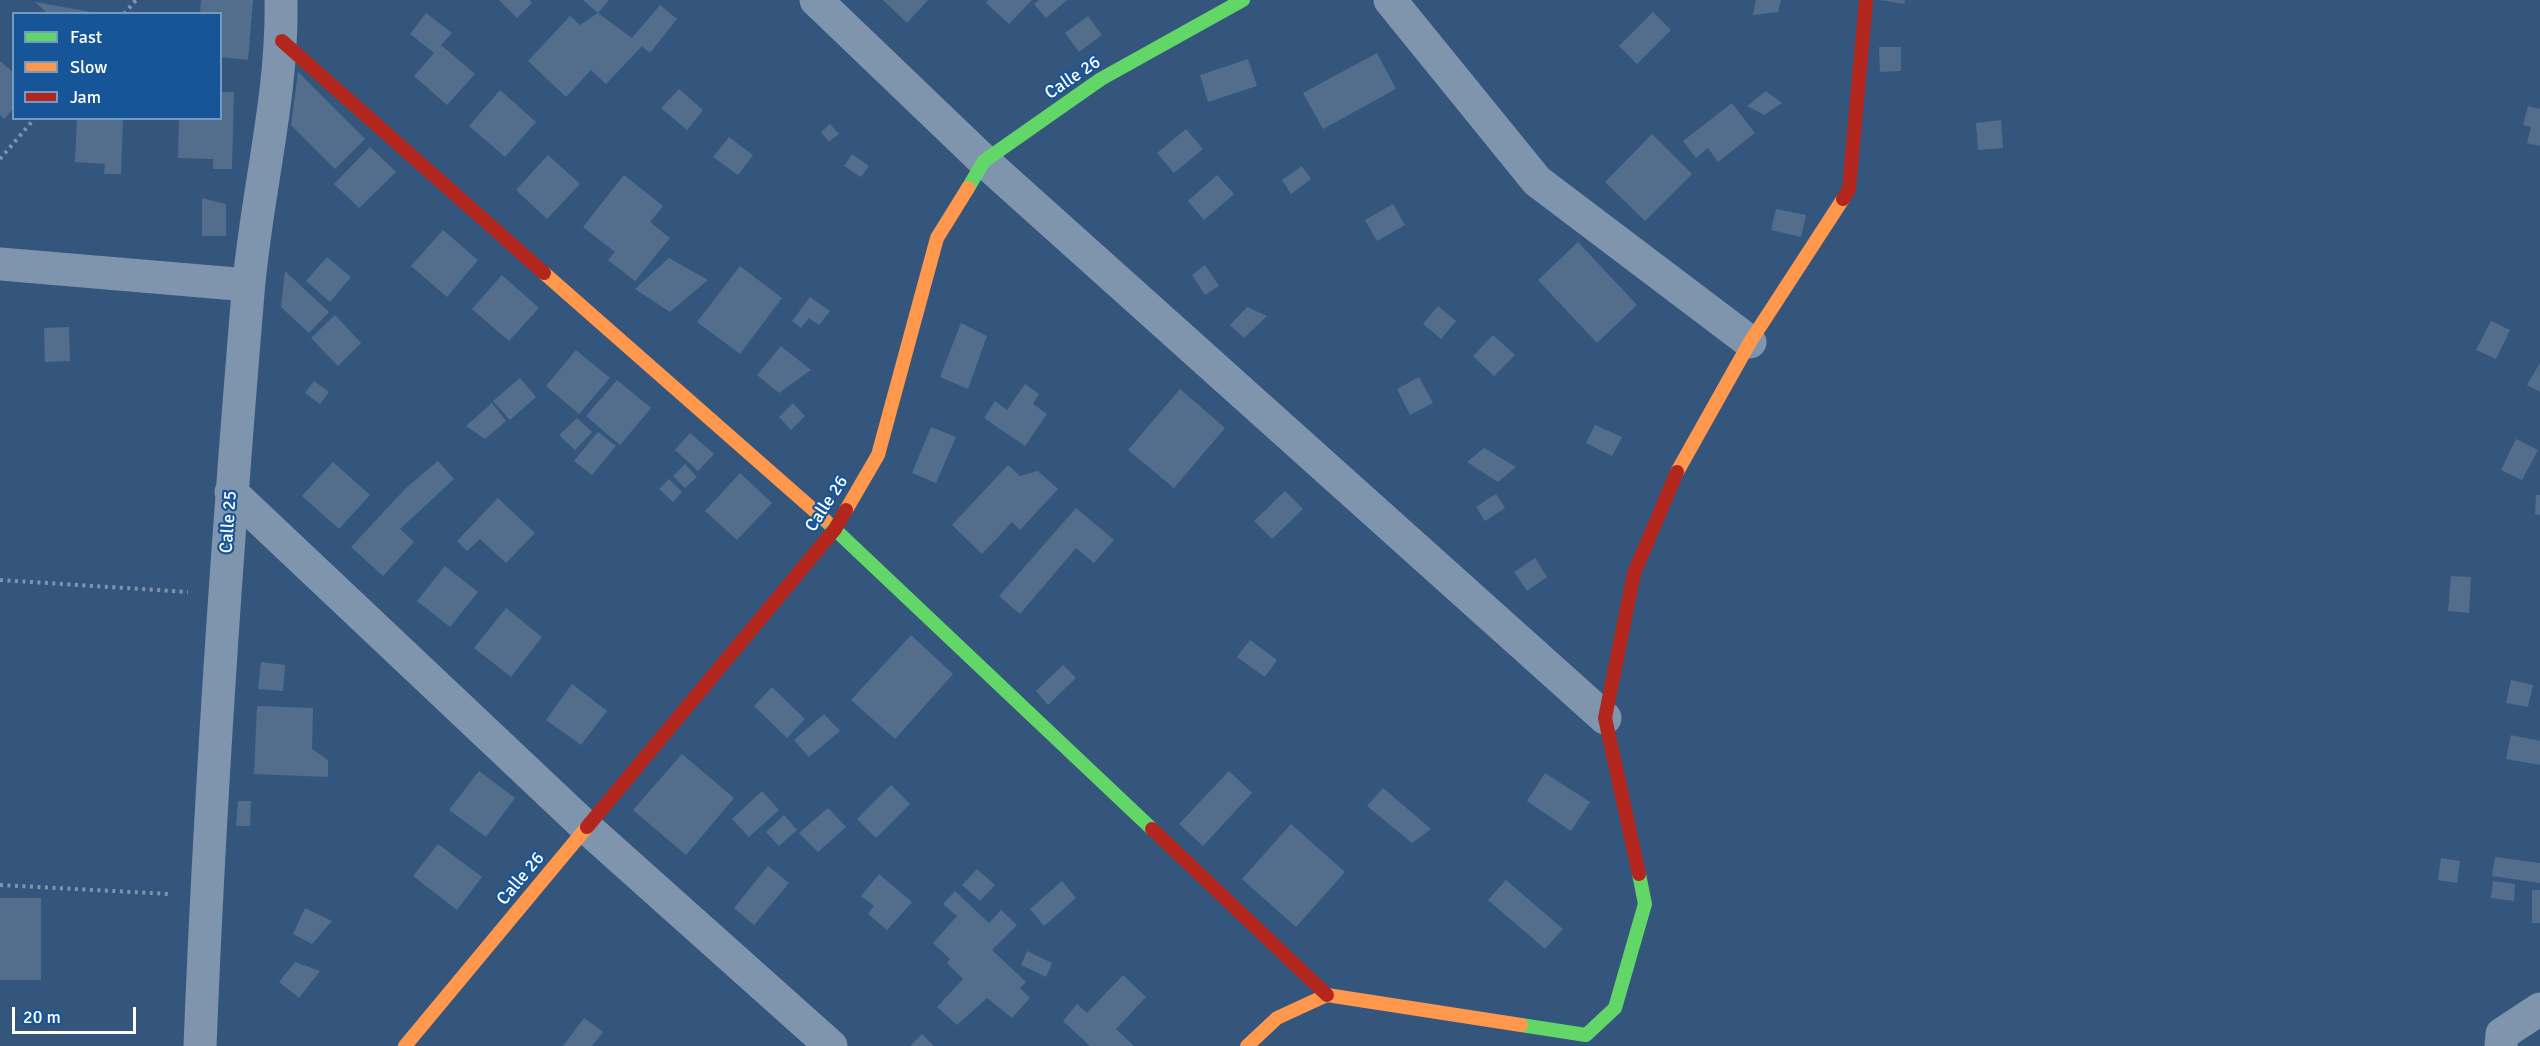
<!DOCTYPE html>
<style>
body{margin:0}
#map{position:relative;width:2540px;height:1046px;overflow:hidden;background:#34567c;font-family:Signika,sans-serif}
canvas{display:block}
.legend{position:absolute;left:12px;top:12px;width:210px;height:108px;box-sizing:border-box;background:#175599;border:2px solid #7499c2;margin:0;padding:8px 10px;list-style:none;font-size:18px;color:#fff}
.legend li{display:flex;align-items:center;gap:12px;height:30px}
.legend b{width:30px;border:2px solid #7499c2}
.scale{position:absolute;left:12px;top:1007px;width:124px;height:27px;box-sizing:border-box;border:3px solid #fff;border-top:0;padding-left:8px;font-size:18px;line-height:21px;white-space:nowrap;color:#fff;-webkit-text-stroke:4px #175599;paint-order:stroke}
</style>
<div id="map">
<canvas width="2540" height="1046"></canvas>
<ul class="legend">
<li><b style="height:8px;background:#63d668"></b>Fast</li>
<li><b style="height:8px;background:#ff974d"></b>Slow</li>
<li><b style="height:8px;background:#b3261e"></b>Jam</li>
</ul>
<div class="scale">20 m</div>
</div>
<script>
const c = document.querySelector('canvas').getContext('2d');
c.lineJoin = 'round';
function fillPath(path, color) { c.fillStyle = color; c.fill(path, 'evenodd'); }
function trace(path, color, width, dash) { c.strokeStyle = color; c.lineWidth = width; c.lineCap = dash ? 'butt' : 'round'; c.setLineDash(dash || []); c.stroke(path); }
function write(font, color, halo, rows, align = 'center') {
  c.font = font + ' Signika,sans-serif'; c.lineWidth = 4.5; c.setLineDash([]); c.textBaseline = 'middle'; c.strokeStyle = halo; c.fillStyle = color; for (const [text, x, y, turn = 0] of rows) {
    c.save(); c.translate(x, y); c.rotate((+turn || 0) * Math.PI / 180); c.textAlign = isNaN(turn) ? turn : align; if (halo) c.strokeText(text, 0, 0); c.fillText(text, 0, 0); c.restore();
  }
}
fillPath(new Path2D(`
 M 201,0 L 253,0 L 248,60 L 220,57 L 220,14 L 200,14 Z
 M 499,0 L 530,0 L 532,3 L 517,18 Z
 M 583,0 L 609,0 L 598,13 Z
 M 883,0 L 928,0 L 907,23 Z
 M 988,0 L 1032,0 L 1009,24 L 986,3 Z
 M 1039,0 L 1067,0 L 1046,18 L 1034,4 Z
 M 1756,0 L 1781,0 L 1778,12 L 1753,15 Z
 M 1880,0 L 1905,0 L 1904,4 Z
 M 35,2 L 91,12 L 91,14 L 48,14 Z
 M 660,5 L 677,19 L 650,53 L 642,46 L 606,84 L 591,70 L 566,97 L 528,61 L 570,16 L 580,25 L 598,13 L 632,38 Z
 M 1653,12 L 1671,30 L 1637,64 L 1619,46 Z
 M 426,13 L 452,33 L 441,45 L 475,74 L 447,105 L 414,76 L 434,53 L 410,34 Z
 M 1088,16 L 1102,35 L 1079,52 L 1065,33 Z
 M 1879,47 L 1901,47 L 1901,71 L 1880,72 Z
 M 1377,53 L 1396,89 L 1323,129 L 1303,93 Z
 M 1248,59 L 1257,86 L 1208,102 L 1200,75 Z
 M 0,61 L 14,73 L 14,108 L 4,119 L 0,115 Z
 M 298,72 L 365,139 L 335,169 L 291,125 Z
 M 679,89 L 703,110 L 687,130 L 661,108 Z
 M 500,90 L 536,122 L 505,157 L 469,126 Z
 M 1766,91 L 1782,103 L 1764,115 L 1747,106 Z
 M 220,92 L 234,92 L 232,169 L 213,169 L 213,159 L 178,158 L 179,118 L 220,118 Z
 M 1732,103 L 1755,133 L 1718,162 L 1708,148 L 1696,158 L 1683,141 Z
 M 2528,106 L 2540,109 L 2540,146 L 2527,143 L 2531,127 L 2523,125 Z
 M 77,118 L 123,118 L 121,174 L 104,174 L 105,164 L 75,162 Z
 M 2001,120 L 2003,148 L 1978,150 L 1976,123 Z
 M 830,124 L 839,134 L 829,142 L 821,132 Z
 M 1186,129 L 1203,149 L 1174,173 L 1157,153 Z
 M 1652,134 L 1692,174 L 1645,221 L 1605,182 Z
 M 729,137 L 753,155 L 738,175 L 713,157 Z
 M 370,147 L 396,172 L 359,208 L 334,184 Z
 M 852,154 L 869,166 L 861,177 L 844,166 Z
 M 548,155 L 580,184 L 547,219 L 516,190 Z
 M 1302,166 L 1311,179 L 1291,194 L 1282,180 Z
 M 624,175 L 663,206 L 650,222 L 670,238 L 635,281 L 608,260 L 615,252 L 583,227 Z
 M 1217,175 L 1234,194 L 1204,220 L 1188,201 Z
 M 202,198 L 226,204 L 226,236 L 202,236 Z
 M 1393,204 L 1405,225 L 1377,241 L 1365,220 Z
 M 1776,209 L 1806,215 L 1801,237 L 1771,230 Z
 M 443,230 L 478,260 L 447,297 L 411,266 Z
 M 1578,242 L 1637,305 L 1597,343 L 1538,280 Z
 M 327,257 L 351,277 L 330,302 L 306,281 Z
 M 669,258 L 708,280 L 670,312 L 635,289 Z
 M 1205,265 L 1219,286 L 1205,295 L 1192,275 Z
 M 740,266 L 782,298 L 740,354 L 697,322 Z
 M 285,271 L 329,312 L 309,333 L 281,307 Z
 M 502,275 L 539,308 L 509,341 L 472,309 Z
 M 810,297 L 830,311 L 819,325 L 809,318 L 801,328 L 792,321 Z
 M 1438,306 L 1456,321 L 1441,339 L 1423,324 Z
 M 1247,307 L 1267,316 L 1244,338 L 1230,325 Z
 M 335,315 L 361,343 L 338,366 L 311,338 Z
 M 2491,321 L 2510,330 L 2496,359 L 2476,350 Z
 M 961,323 L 987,336 L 968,389 L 940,377 Z
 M 69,327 L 70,361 L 45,362 L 44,328 Z
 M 1493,335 L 1515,355 L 1494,376 L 1473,356 Z
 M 781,346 L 811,370 L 779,393 L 757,375 Z
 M 576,350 L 610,378 L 579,414 L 546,386 Z
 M 2540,363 L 2540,392 L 2527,385 Z
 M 1419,377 L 1433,403 L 1410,415 L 1397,389 Z
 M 520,378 L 536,397 L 510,420 L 493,401 Z
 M 617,380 L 651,408 L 620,445 L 586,416 Z
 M 314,381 L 329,392 L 320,404 L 305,393 Z
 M 1025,384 L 1039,394 L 1033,404 L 1047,414 L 1025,446 L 984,418 L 995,401 L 1007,410 Z
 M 1180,389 L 1225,428 L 1174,488 L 1128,450 Z
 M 492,403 L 506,421 L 485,439 L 466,426 Z
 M 793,403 L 805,416 L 791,430 L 779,417 Z
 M 577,418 L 592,432 L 575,450 L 559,435 Z
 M 1595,425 L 1622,437 L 1612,456 L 1586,443 Z
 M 931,427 L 956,437 L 936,483 L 912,473 Z
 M 598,432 L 616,446 L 592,475 L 574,461 Z
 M 690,433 L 714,454 L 698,471 L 675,450 Z
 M 2516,439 L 2538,450 L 2522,480 L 2501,470 Z
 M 1484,448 L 1516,467 L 1498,482 L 1467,462 Z
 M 438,461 L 454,479 L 400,529 L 414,542 L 383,576 L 351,547 L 406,488 Z
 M 333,462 L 370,495 L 339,529 L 302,496 Z
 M 685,464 L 697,477 L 685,488 L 673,476 Z
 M 1008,465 L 1020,476 L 1038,471 L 1058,489 L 1020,530 L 1012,522 L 982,554 L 952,525 Z
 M 740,473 L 772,503 L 737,540 L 705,511 Z
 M 669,479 L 682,492 L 673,502 L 659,489 Z
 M 1285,491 L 1303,509 L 1272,539 L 1254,521 Z
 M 1496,494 L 1505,508 L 1485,521 L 1476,507 Z
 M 2536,495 L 2540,495 L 2540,515 L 2535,514 Z
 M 498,498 L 535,533 L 506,563 L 480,539 L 467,551 L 457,541 Z
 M 1076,508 L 1114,540 L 1094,563 L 1076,548 L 1020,614 L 999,596 Z
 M 1535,558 L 1547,577 L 1527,591 L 1514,572 Z
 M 445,566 L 478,592 L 450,627 L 417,601 Z
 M 2451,576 L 2471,577 L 2469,613 L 2448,611 Z
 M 506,608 L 542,637 L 511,677 L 474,648 Z
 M 911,635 L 953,674 L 895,739 L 851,700 Z
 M 1250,640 L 1277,660 L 1265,677 L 1237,657 Z
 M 261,662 L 285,665 L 283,691 L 258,689 Z
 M 1063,665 L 1076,678 L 1048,705 L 1036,691 Z
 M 2511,680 L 2533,685 L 2528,707 L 2506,703 Z
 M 572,684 L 607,711 L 581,745 L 546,720 Z
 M 772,687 L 805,719 L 787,738 L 754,706 Z
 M 257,706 L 313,708 L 312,749 L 328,760 L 328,777 L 254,774 Z
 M 824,714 L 840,731 L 809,757 L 794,740 Z
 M 2511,735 L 2540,741 L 2540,765 L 2506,759 Z
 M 682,754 L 734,798 L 686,855 L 633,810 Z
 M 479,771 L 515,798 L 486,837 L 449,810 Z
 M 1229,771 L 1252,793 L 1203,846 L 1179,824 Z
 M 1545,773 L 1590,802 L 1571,831 L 1527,801 Z
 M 891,785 L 910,804 L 876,838 L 857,819 Z
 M 1383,788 L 1431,829 L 1412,843 L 1367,806 Z
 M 762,791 L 779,810 L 749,837 L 732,819 Z
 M 238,801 L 251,801 L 250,826 L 236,826 Z
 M 828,808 L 846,827 L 818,852 L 799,833 Z
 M 784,815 L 797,830 L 779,846 L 766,832 Z
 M 1291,824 L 1345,872 L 1296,927 L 1242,879 Z
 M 438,844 L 482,877 L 457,910 L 413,876 Z
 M 2495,857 L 2540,863 L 2540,883 L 2492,876 Z
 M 2441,858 L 2460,861 L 2457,883 L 2438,880 Z
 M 768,866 L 789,883 L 754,925 L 734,908 Z
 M 977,869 L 995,885 L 980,901 L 962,885 Z
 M 879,874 L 912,902 L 887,930 L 868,914 L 874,906 L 861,896 Z
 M 1506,880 L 1563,929 L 1545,949 L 1488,900 Z
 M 1062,881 L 1076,898 L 1044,926 L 1030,909 Z
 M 2493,881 L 2515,884 L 2514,901 L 2491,898 Z
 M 2532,890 L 2540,890 L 2540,923 L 2532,923 Z
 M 955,891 L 989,923 L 1001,910 L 1017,925 L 992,950 L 1026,982 L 1020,988 L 1030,998 L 1012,1018 L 987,998 L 957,1025 L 937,1007 L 963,979 L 947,963 L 950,959 L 933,943 L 957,916 L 943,904 Z
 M 0,898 L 41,898 L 41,980 L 0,980 Z
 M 305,908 L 332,921 L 312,944 L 293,934 Z
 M 1027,951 L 1052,963 L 1046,977 L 1021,965 Z
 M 295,962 L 320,971 L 299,998 L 279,982 Z
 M 1123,975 L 1146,997 L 1116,1029 L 1134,1046 L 1090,1046 L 1063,1021 L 1077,1004 L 1087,1013 Z
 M 584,1018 L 603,1032 L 592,1046 L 563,1046 Z
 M 922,1034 L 934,1046 L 910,1046 Z`), '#536e8c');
trace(new Path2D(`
 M 124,14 L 136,0
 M 0,159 L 35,118
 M 0,580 L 188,592
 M 0,885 L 170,894`), '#7f95ae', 4, [3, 4.5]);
trace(new Path2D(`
 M 816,0 L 984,161 L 1605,718
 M 1390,0 L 1537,181 L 1750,342
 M 0,264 L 248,285
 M 231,492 L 587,828 L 831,1046
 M 200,1046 C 210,795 227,544 248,293 C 256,195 283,98 281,0
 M 2501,1046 L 2502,1034 L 2540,1009`), '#7f95ae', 33);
trace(new Path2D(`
 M 968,188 L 984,161 L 1101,79 L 1243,0
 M 825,520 L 1152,829
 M 1521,1025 L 1586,1035 L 1615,1008 L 1645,904 L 1639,874`), '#63d668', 14);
trace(new Path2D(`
 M 544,273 L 825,520
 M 1677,472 L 1750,342 L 1843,199
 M 846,510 L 878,455 L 937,238 L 968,188
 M 405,1046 L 587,827
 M 1247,1046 L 1277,1018 L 1327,995 L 1521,1025`), '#ff974d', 14);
trace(new Path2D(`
 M 282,41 L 544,273
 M 1843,199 L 1849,189 L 1866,0
 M 587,827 L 835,529 L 846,510
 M 1152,829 L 1327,995
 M 1639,874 L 1605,718 L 1634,573 L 1677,472`), '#b3261e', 14);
write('18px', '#fff', '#175599', [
 ["Calle 26",1073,78,-34],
 ["Calle 26",827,504,-57],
 ["Calle 25",229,522,-86],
 ["Calle 26",521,879,-50]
]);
</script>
